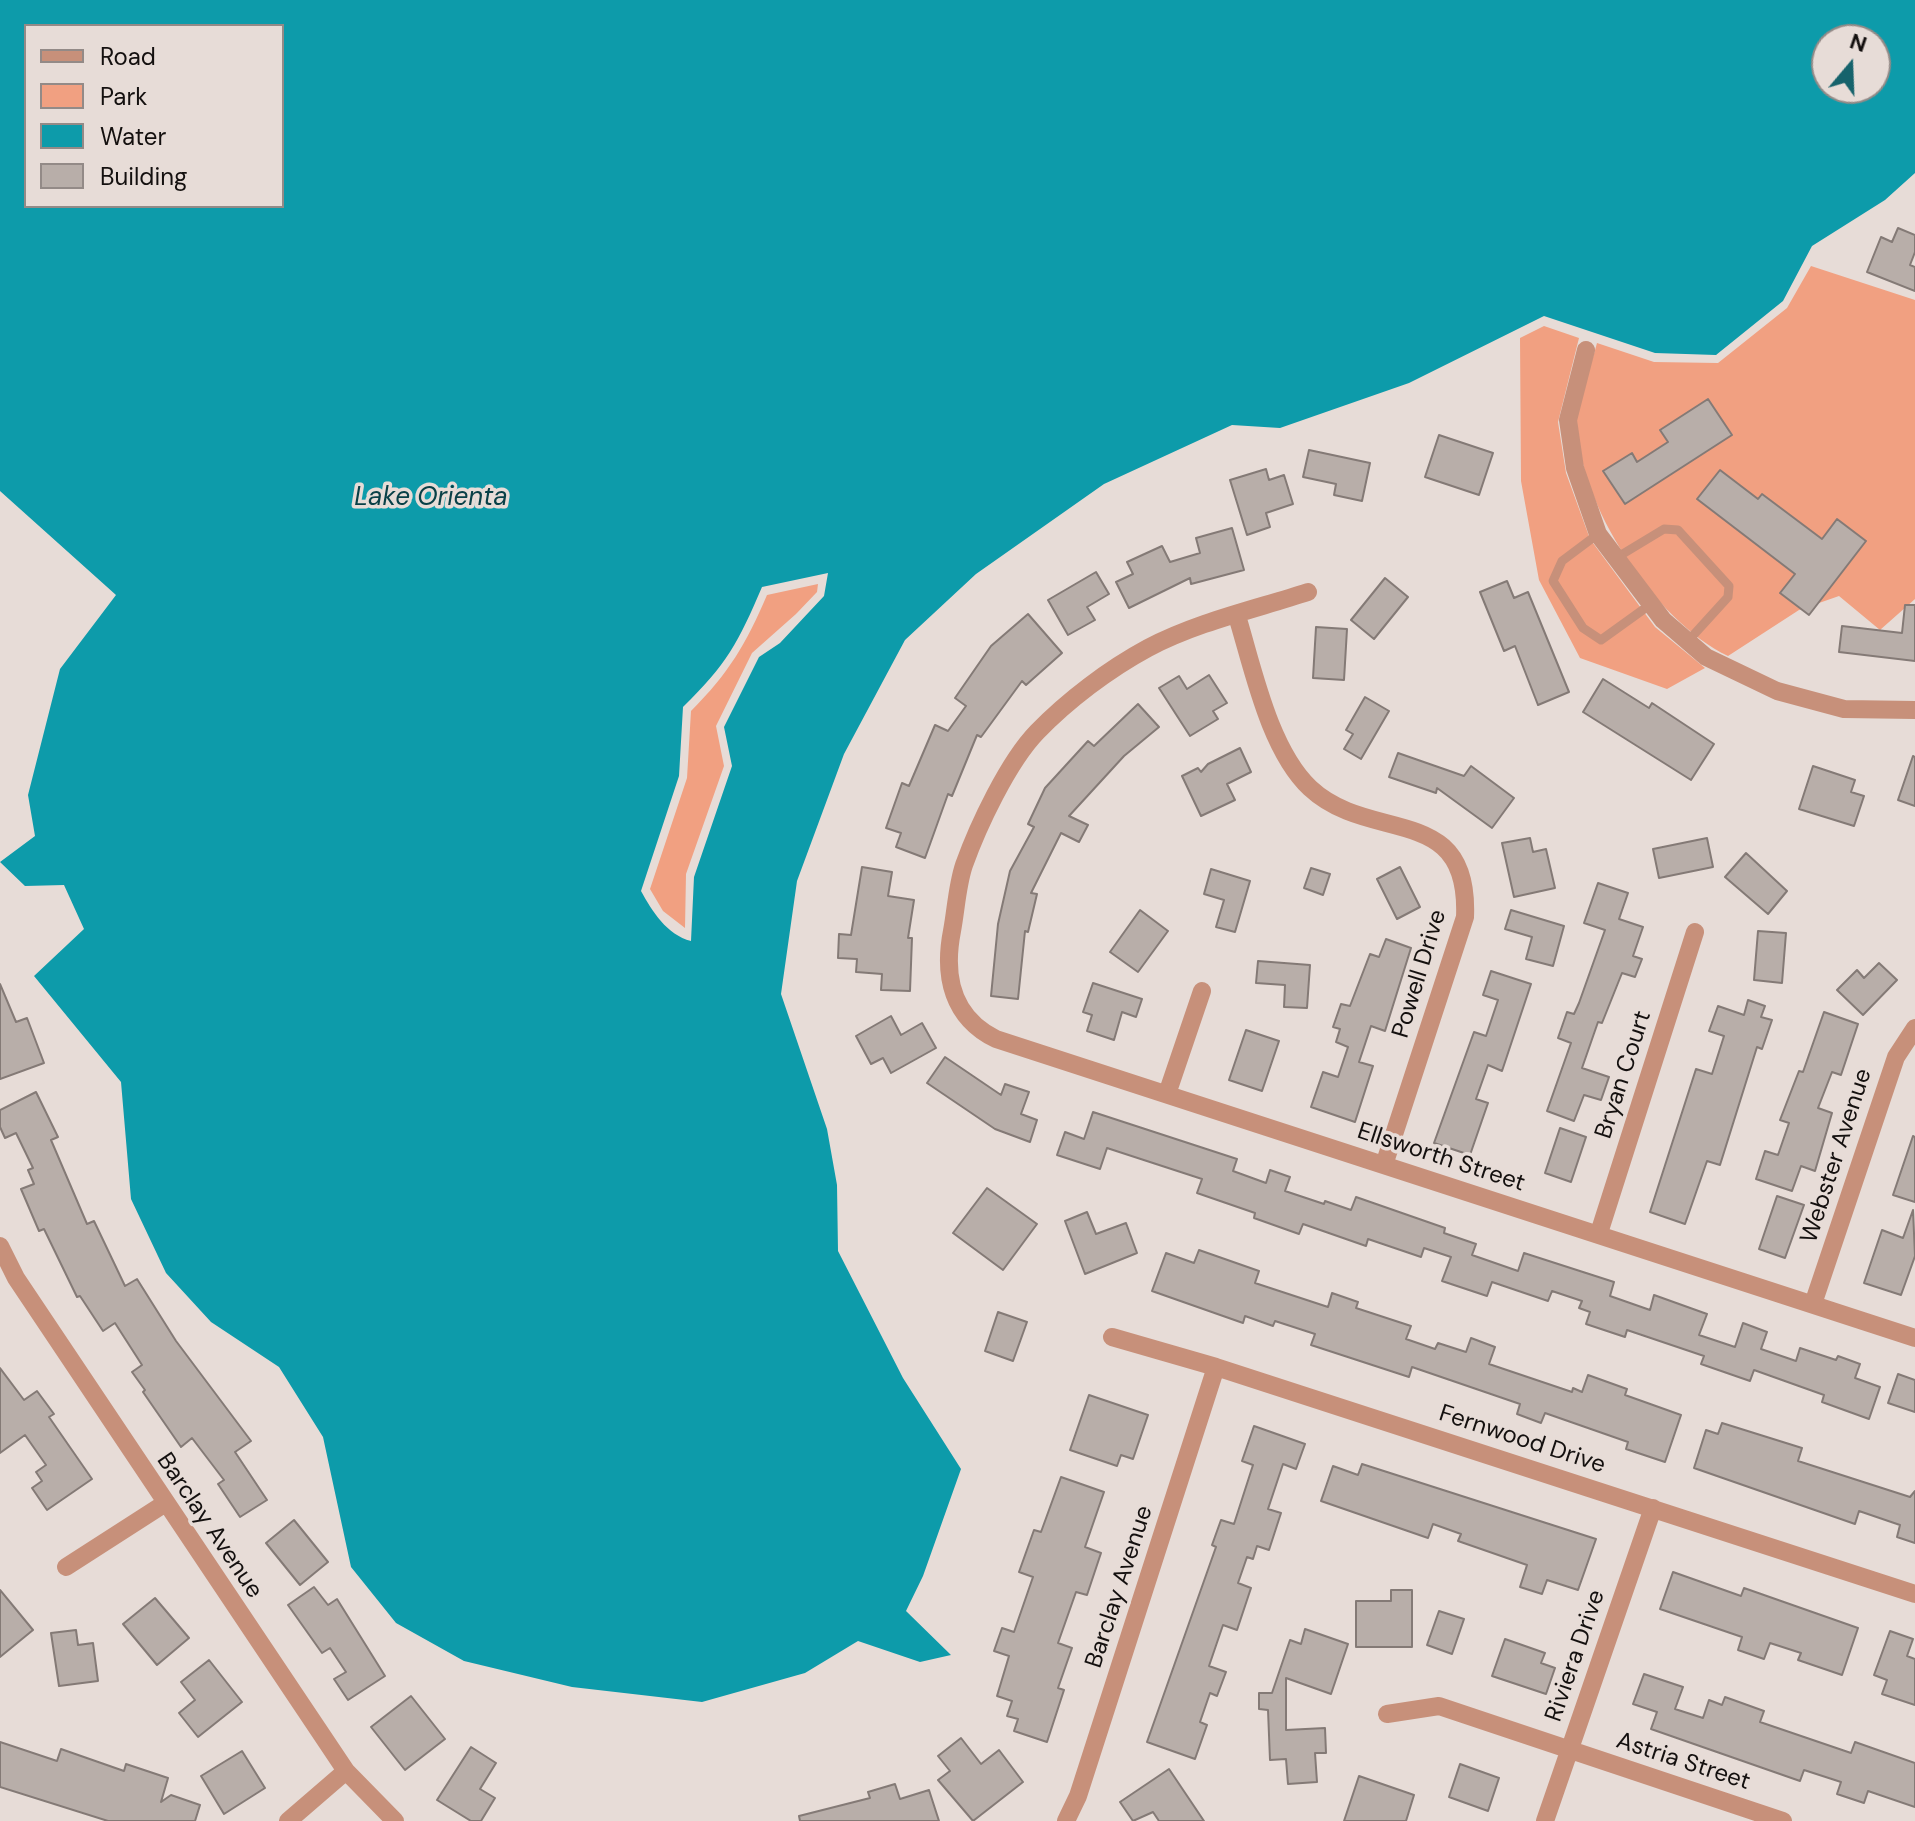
<!DOCTYPE html>
<style>
body{margin:0}
#map{position:relative;width:1915px;height:1821px;overflow:hidden;background:#e7dcd7;font-family:"DM Sans",sans-serif}
canvas{display:block}
.legend{position:absolute;left:24px;top:24px;width:260px;height:184px;box-sizing:border-box;background:#e7dcd7;border:2px solid #938a87;margin:0;padding:10px 14px;list-style:none;font-size:24px;color:#14100f}
.legend li{display:flex;align-items:center;gap:16px;height:40px}
.legend b{width:40px;border:2px solid #938a87}
.north{position:absolute;left:1811px;top:24px;width:80px;height:80px;box-sizing:border-box;background:#e7dcd7;border:2px solid #938a87;border-radius:50%;rotate:19deg;font-size:22px;font-weight:700;line-height:32px;text-align:center;color:#14100f}
.north::after{content:'';display:block;margin:auto;width:28px;height:36px;background:#16636c;clip-path:polygon(50% 0,100% 100%,50% 72%,0 100%)}
</style>
<div id="map">
<canvas width="1915" height="1821"></canvas>
<ul class="legend">
<li><b style="height:10px;background:#c7907a"></b>Road</li>
<li><b style="height:22px;background:#f1a081"></b>Park</li>
<li><b style="height:22px;background:#0d9baa"></b>Water</li>
<li><b style="height:22px;background:#b8aea9"></b>Building</li>
</ul>
<div class="north">N</div>
</div>
<script>
const c = document.querySelector('canvas').getContext('2d');
c.lineJoin = 'round';
function fillPath(path, color) { c.fillStyle = color; c.fill(path, 'evenodd'); }
function trace(path, color, width, dash) { c.strokeStyle = color; c.lineWidth = width; c.lineCap = dash ? 'butt' : 'round'; c.setLineDash(dash || []); c.stroke(path); }
function write(font, color, halo, rows, align = 'center') {
  c.font = font + ' "DM Sans",sans-serif'; c.lineWidth = 7; c.setLineDash([]); c.textBaseline = 'middle'; c.strokeStyle = halo; c.fillStyle = color; for (const [text, x, y, turn = 0] of rows) {
    c.save(); c.translate(x, y); c.rotate((+turn || 0) * Math.PI / 180); c.textAlign = isNaN(turn) ? turn : align; if (halo) c.strokeText(text, 0, 0); c.fillText(text, 0, 0); c.restore();
  }
}
fillPath(new Path2D(`
 M 1811,266 L 1915,300 L 1915,599 L 1880,630 L 1839,596 L 1799,610 L 1728,656 C 1655,621 1577,503 1577,421 C 1577,397 1591,367 1597,343 L 1654,362 L 1718,363 L 1787,308 Z
 M 1544,326 L 1579,338 L 1558,422 L 1566,473 L 1590,539 L 1655,627 L 1705,668 L 1667,689 L 1580,658 L 1539,580 L 1521,481 L 1520,338 Z
 M 818,584 L 817,592 L 796,614 L 752,653 L 716,726 L 724,766 L 686,874 L 685,928 L 663,911 L 650,889 L 687,778 L 691,711 C 729,673 746,644 767,595 Z`), '#f1a081');
fillPath(new Path2D(`
 M 0,0 L 1915,0 L 1915,173 L 1885,200 L 1812,246 L 1783,301 L 1716,355 L 1655,353 L 1544,316 L 1409,383 L 1280,428 L 1232,425 L 1104,484 L 976,574 L 905,640 L 844,754 L 797,881 L 781,994 L 827,1129 L 837,1185 L 838,1251 L 903,1378 L 961,1469 L 923,1576 L 906,1611 L 951,1655 L 920,1662 L 858,1641 L 805,1673 L 702,1702 L 572,1687 L 464,1661 L 396,1623 L 351,1567 L 323,1437 L 279,1367 L 211,1322 L 166,1273 L 131,1199 L 121,1082 L 34,976 L 84,929 L 64,885 L 25,886 L 0,862 L 35,836 L 28,795 L 60,669 L 116,595 L 0,491 ZM 26,26 L 282,26 L 282,206 L 26,206 ZM 1827,40 L 1875,40 L 1875,88 L 1827,88 ZM 828,573 L 824,596 L 780,643 L 759,657 L 724,727 L 732,766 L 694,877 L 691,941 C 667,935 652,911 641,891 L 679,776 L 683,707 C 727,664 738,643 762,587 Z`), '#0d9baa');
const building = new Path2D(`
 M 1898,228 L 1915,235 L 1915,252 L 1910,265 L 1915,267 L 1915,291 L 1867,272 L 1881,237 L 1892,242 Z
 M 1708,399 L 1732,435 L 1625,504 L 1603,471 L 1632,453 L 1637,462 L 1668,442 L 1660,430 Z
 M 1439,435 L 1493,453 L 1479,495 L 1425,477 Z
 M 1309,450 L 1370,463 L 1362,501 L 1334,495 L 1336,484 L 1303,477 Z
 M 1266,469 L 1269,480 L 1284,475 L 1293,504 L 1266,513 L 1270,527 L 1247,535 L 1230,480 Z
 M 1720,470 L 1758,499 L 1762,494 L 1822,539 L 1837,519 L 1866,541 L 1809,615 L 1780,593 L 1795,574 L 1697,499 Z
 M 1232,528 L 1244,570 L 1191,584 L 1190,578 L 1129,608 L 1116,582 L 1133,574 L 1127,562 L 1162,546 L 1170,562 L 1200,553 L 1196,538 Z
 M 1096,572 L 1109,594 L 1087,607 L 1095,620 L 1068,635 L 1048,600 Z
 M 1385,578 L 1408,597 L 1374,639 L 1351,620 Z
 M 1507,581 L 1514,598 L 1528,592 L 1569,692 L 1538,705 L 1515,646 L 1504,651 L 1480,592 Z
 M 1905,605 L 1915,605 L 1915,661 L 1839,652 L 1842,626 L 1902,633 Z
 M 1028,614 L 1062,653 L 1026,685 L 1022,681 L 981,737 L 977,735 L 952,796 L 948,794 L 925,858 L 896,847 L 901,833 L 886,828 L 902,783 L 909,786 L 935,725 L 948,731 L 966,706 L 955,698 L 991,646 Z
 M 1316,627 L 1347,629 L 1344,680 L 1313,678 Z
 M 1209,675 L 1227,703 L 1213,711 L 1218,719 L 1190,736 L 1159,688 L 1179,676 L 1187,689 Z
 M 1603,679 L 1649,708 L 1652,703 L 1714,744 L 1691,780 L 1583,712 Z
 M 1365,697 L 1389,711 L 1361,759 L 1344,749 L 1353,734 L 1346,730 Z
 M 1138,704 L 1159,727 L 1124,756 L 1069,816 L 1088,825 L 1079,842 L 1061,833 L 1031,893 L 1037,894 L 1028,932 L 1025,931 L 1018,999 L 991,996 L 998,924 L 1010,871 L 1034,827 L 1028,824 L 1045,788 L 1088,741 L 1094,746 Z
 M 1240,748 L 1251,772 L 1227,784 L 1235,800 L 1201,816 L 1182,776 L 1198,768 L 1201,772 L 1208,764 Z
 M 1398,753 L 1464,776 L 1471,766 L 1514,798 L 1492,828 L 1437,788 L 1436,793 L 1389,777 Z
 M 1913,756 L 1915,757 L 1915,806 L 1898,800 Z
 M 1813,766 L 1855,780 L 1851,792 L 1864,796 L 1854,826 L 1799,809 Z
 M 1530,838 L 1533,852 L 1546,849 L 1555,888 L 1514,897 L 1502,843 Z
 M 1707,838 L 1713,867 L 1659,878 L 1653,849 Z
 M 1746,853 L 1787,891 L 1768,914 L 1725,877 Z
 M 862,867 L 892,872 L 888,896 L 914,900 L 908,938 L 912,938 L 910,991 L 881,990 L 882,974 L 856,972 L 857,959 L 838,958 L 839,934 L 851,935 Z
 M 1400,867 L 1420,907 L 1397,919 L 1377,879 Z
 M 1311,868 L 1330,874 L 1323,895 L 1304,888 Z
 M 1211,869 L 1250,881 L 1235,932 L 1216,927 L 1224,900 L 1204,894 Z
 M 1598,883 L 1628,893 L 1619,919 L 1643,927 L 1633,956 L 1642,959 L 1635,977 L 1622,973 L 1602,1023 L 1598,1022 L 1582,1068 L 1609,1077 L 1601,1100 L 1584,1095 L 1574,1121 L 1547,1111 L 1571,1043 L 1558,1038 L 1567,1012 L 1574,1014 L 1579,1003 L 1605,930 L 1584,923 Z
 M 1140,910 L 1168,931 L 1138,972 L 1110,952 Z
 M 1511,910 L 1564,926 L 1553,966 L 1526,959 L 1532,937 L 1505,929 Z
 M 1758,931 L 1786,933 L 1782,983 L 1754,980 Z
 M 1386,939 L 1411,948 L 1385,1031 L 1371,1026 L 1359,1062 L 1373,1066 L 1355,1122 L 1311,1107 L 1323,1072 L 1338,1077 L 1348,1047 L 1336,1042 L 1340,1029 L 1333,1027 L 1341,1004 L 1350,1006 L 1370,954 L 1379,957 Z
 M 1258,961 L 1310,965 L 1307,1008 L 1284,1007 L 1285,985 L 1256,983 Z
 M 1879,963 L 1897,980 L 1863,1015 L 1837,990 L 1857,970 L 1864,978 Z
 M 1491,971 L 1531,984 L 1502,1071 L 1488,1065 L 1476,1099 L 1488,1103 L 1470,1155 L 1434,1143 L 1474,1032 L 1486,1036 L 1498,1000 L 1483,995 Z
 M 1093,983 L 1142,999 L 1136,1017 L 1122,1012 L 1114,1040 L 1087,1031 L 1092,1015 L 1083,1012 Z
 M 0,984 L 16,1022 L 27,1018 L 44,1063 L 0,1079 Z
 M 1748,1000 L 1765,1006 L 1761,1017 L 1772,1020 L 1762,1049 L 1757,1047 L 1720,1165 L 1707,1161 L 1685,1224 L 1650,1212 L 1696,1069 L 1712,1074 L 1724,1036 L 1709,1031 L 1718,1006 L 1744,1015 Z
 M 1824,1012 L 1858,1024 L 1841,1075 L 1832,1072 L 1818,1108 L 1832,1113 L 1815,1171 L 1801,1166 L 1792,1191 L 1756,1179 L 1765,1151 L 1778,1155 L 1789,1123 L 1780,1120 L 1799,1071 L 1803,1072 Z
 M 891,1016 L 901,1035 L 922,1023 L 936,1048 L 891,1073 L 883,1058 L 871,1064 L 856,1036 Z
 M 1246,1030 L 1279,1041 L 1262,1091 L 1229,1080 Z
 M 945,1057 L 1001,1095 L 1005,1084 L 1029,1092 L 1021,1114 L 1037,1120 L 1030,1142 L 995,1129 L 927,1083 Z
 M 36,1092 L 58,1137 L 51,1140 L 87,1224 L 94,1221 L 125,1286 L 137,1279 L 176,1341 L 251,1441 L 235,1452 L 267,1500 L 240,1517 L 218,1484 L 224,1480 L 192,1438 L 181,1447 L 143,1392 L 145,1390 L 132,1372 L 142,1365 L 115,1323 L 103,1331 L 80,1296 L 77,1297 L 44,1229 L 39,1231 L 21,1189 L 34,1184 L 28,1170 L 33,1168 L 16,1133 L 5,1138 L 0,1127 L 0,1110 Z
 M 1093,1112 L 1237,1159 L 1233,1171 L 1266,1183 L 1270,1170 L 1290,1177 L 1285,1191 L 1324,1204 L 1325,1201 L 1351,1210 L 1356,1197 L 1445,1228 L 1444,1233 L 1476,1244 L 1472,1255 L 1518,1271 L 1524,1253 L 1614,1282 L 1610,1296 L 1650,1310 L 1654,1295 L 1707,1314 L 1699,1335 L 1735,1347 L 1743,1323 L 1767,1332 L 1761,1349 L 1796,1361 L 1800,1348 L 1836,1360 L 1838,1356 L 1860,1364 L 1855,1378 L 1880,1387 L 1869,1419 L 1822,1402 L 1824,1395 L 1754,1370 L 1750,1381 L 1701,1364 L 1704,1356 L 1627,1330 L 1625,1337 L 1586,1324 L 1590,1312 L 1579,1308 L 1582,1301 L 1552,1291 L 1548,1301 L 1492,1282 L 1487,1296 L 1442,1281 L 1451,1257 L 1424,1248 L 1421,1257 L 1368,1239 L 1366,1246 L 1303,1224 L 1299,1234 L 1254,1218 L 1255,1213 L 1197,1193 L 1202,1179 L 1107,1148 L 1100,1169 L 1057,1155 L 1065,1132 L 1084,1139 Z
 M 1560,1128 L 1586,1137 L 1571,1182 L 1545,1173 Z
 M 1913,1136 L 1915,1137 L 1915,1202 L 1893,1195 Z
 M 987,1188 L 1037,1224 L 1003,1270 L 953,1233 Z
 M 1777,1196 L 1804,1205 L 1785,1258 L 1759,1249 Z
 M 1913,1210 L 1915,1256 L 1901,1295 L 1864,1283 L 1882,1230 L 1903,1238 Z
 M 1087,1212 L 1096,1234 L 1126,1223 L 1137,1253 L 1085,1274 L 1065,1221 Z
 M 1199,1250 L 1259,1271 L 1255,1283 L 1328,1307 L 1332,1293 L 1358,1302 L 1356,1308 L 1411,1326 L 1406,1339 L 1435,1349 L 1438,1343 L 1466,1352 L 1471,1338 L 1495,1347 L 1489,1364 L 1572,1392 L 1573,1388 L 1582,1392 L 1588,1375 L 1627,1389 L 1625,1395 L 1681,1415 L 1665,1462 L 1626,1449 L 1628,1442 L 1545,1413 L 1541,1423 L 1517,1414 L 1520,1404 L 1412,1367 L 1409,1377 L 1311,1345 L 1315,1334 L 1275,1321 L 1273,1326 L 1245,1316 L 1243,1323 L 1152,1291 L 1166,1253 L 1194,1263 Z
 M 998,1312 L 1027,1322 L 1013,1361 L 985,1351 Z
 M 0,1368 L 24,1400 L 37,1391 L 54,1414 L 49,1417 L 92,1479 L 47,1510 L 32,1488 L 42,1481 L 36,1472 L 46,1465 L 25,1435 L 0,1453 Z
 M 1898,1374 L 1915,1380 L 1915,1412 L 1888,1403 Z
 M 1089,1395 L 1148,1415 L 1133,1459 L 1121,1455 L 1117,1466 L 1070,1450 Z
 M 1722,1423 L 1802,1448 L 1798,1461 L 1910,1497 L 1915,1491 L 1915,1543 L 1897,1537 L 1900,1525 L 1859,1511 L 1855,1524 L 1694,1468 L 1706,1430 L 1718,1434 Z
 M 1254,1426 L 1305,1444 L 1296,1469 L 1283,1464 L 1268,1509 L 1281,1513 L 1269,1550 L 1257,1546 L 1253,1559 L 1247,1557 L 1238,1583 L 1251,1588 L 1237,1630 L 1223,1625 L 1209,1666 L 1226,1672 L 1217,1696 L 1210,1693 L 1200,1722 L 1207,1725 L 1195,1759 L 1147,1742 L 1216,1547 L 1212,1545 L 1221,1520 L 1234,1524 L 1253,1465 L 1242,1461 Z
 M 1362,1464 L 1596,1539 L 1578,1590 L 1547,1580 L 1542,1594 L 1520,1587 L 1527,1565 L 1458,1541 L 1461,1534 L 1433,1524 L 1428,1538 L 1321,1501 L 1333,1466 L 1358,1475 Z
 M 1061,1477 L 1104,1492 L 1085,1547 L 1101,1553 L 1087,1595 L 1076,1592 L 1058,1643 L 1072,1648 L 1058,1688 L 1064,1690 L 1047,1742 L 1014,1731 L 1018,1719 L 1007,1716 L 1012,1701 L 997,1696 L 1009,1656 L 994,1651 L 1002,1628 L 1014,1632 L 1033,1577 L 1019,1572 L 1034,1530 L 1041,1532 Z
 M 294,1520 L 328,1562 L 300,1585 L 266,1543 Z
 M 1673,1572 L 1741,1596 L 1744,1588 L 1858,1628 L 1842,1675 L 1798,1660 L 1801,1653 L 1770,1643 L 1764,1659 L 1738,1650 L 1742,1637 L 1660,1609 Z
 M 314,1587 L 328,1605 L 337,1599 L 385,1676 L 348,1700 L 334,1679 L 346,1672 L 330,1648 L 322,1653 L 288,1605 Z
 M 0,1590 L 33,1630 L 0,1657 Z
 M 1391,1590 L 1412,1590 L 1412,1647 L 1356,1647 L 1356,1601 L 1391,1601 Z
 M 155,1598 L 189,1638 L 157,1665 L 123,1624 Z
 M 1439,1611 L 1464,1619 L 1452,1654 L 1427,1645 Z
 M 1305,1629 L 1348,1644 L 1331,1694 L 1286,1678 L 1286,1730 L 1325,1728 L 1326,1753 L 1315,1753 L 1317,1782 L 1288,1784 L 1286,1759 L 1270,1760 L 1268,1710 L 1259,1709 L 1259,1693 L 1272,1693 L 1290,1640 L 1301,1644 Z
 M 76,1630 L 78,1645 L 93,1643 L 98,1681 L 59,1686 L 51,1633 Z
 M 1890,1631 L 1913,1639 L 1907,1656 L 1915,1659 L 1915,1705 L 1882,1694 L 1887,1680 L 1874,1675 Z
 M 1505,1639 L 1545,1653 L 1541,1663 L 1555,1668 L 1546,1694 L 1492,1676 Z
 M 209,1660 L 242,1702 L 198,1737 L 179,1713 L 195,1700 L 181,1682 Z
 M 1644,1674 L 1683,1687 L 1675,1709 L 1703,1718 L 1709,1700 L 1722,1705 L 1725,1697 L 1764,1711 L 1760,1722 L 1851,1753 L 1855,1742 L 1915,1763 L 1915,1807 L 1868,1791 L 1864,1803 L 1837,1794 L 1841,1782 L 1804,1770 L 1800,1781 L 1651,1729 L 1657,1712 L 1633,1704 Z
 M 411,1696 L 445,1739 L 405,1770 L 371,1727 Z
 M 961,1738 L 981,1764 L 999,1750 L 1023,1782 L 973,1821 L 938,1780 L 950,1771 L 938,1756 Z
 M 0,1742 L 57,1761 L 61,1749 L 124,1771 L 126,1764 L 168,1778 L 161,1802 L 171,1795 L 200,1805 L 195,1821 L 108,1821 L 0,1787 Z
 M 471,1747 L 496,1763 L 480,1789 L 495,1798 L 481,1821 L 471,1821 L 437,1800 Z
 M 242,1751 L 265,1788 L 224,1814 L 201,1776 Z
 M 1460,1764 L 1499,1778 L 1488,1811 L 1449,1797 Z
 M 1169,1769 L 1204,1821 L 1159,1821 L 1153,1812 L 1133,1821 L 1120,1802 Z
 M 1359,1776 L 1414,1795 L 1406,1821 L 1344,1821 Z
 M 895,1784 L 900,1799 L 929,1790 L 939,1821 L 800,1821 L 799,1816 L 870,1798 L 868,1792 Z`);
fillPath(building, '#b8aea9');
trace(building, '#847a76', 2);
trace(new Path2D(`
 M 1598,534 L 1562,561 L 1553,581 L 1583,628 L 1601,640 L 1651,604
 M 1616,558 L 1664,529 L 1678,530 L 1729,586 L 1728,597 L 1688,641`), '#c7907a', 9);
trace(new Path2D(`
 M 1586,350 L 1568,420 L 1575,468 L 1598,534 L 1663,620 L 1706,657 L 1777,691 L 1844,709 L 1915,710
 M 1308,592 C 1256,609 1197,622 1148,648 C 1109,669 1068,700 1037,732 C 1008,762 978,826 964,865 C 957,886 956,910 952,931 C 943,977 953,1018 996,1039 L 1915,1338
 M 1237,616 C 1253,668 1269,749 1310,788 C 1371,845 1470,801 1465,917 L 1384,1165
 M 1167,1094 L 1202,991
 M 1599,1233 L 1695,932
 M 0,1246 L 16,1278 L 346,1771 L 395,1821
 M 1813,1304 L 1896,1057 L 1915,1028
 M 1112,1337 L 1216,1367 L 1915,1594
 M 66,1567 L 164,1504
 M 1387,1714 L 1439,1706 L 1783,1821
 M 288,1821 L 346,1771
 M 1066,1821 L 1078,1796 L 1216,1367
 M 1545,1821 L 1653,1508`), '#c7907a', 18);
write('24px', '#14100f', '#e7dcd7', [
 ["Powell Drive",1420,974,-73],
 ["Bryan Court",1624,1075,-72],
 ["Webster Avenue",1837,1156,-72],
 ["Ellsworth Street",1441,1158,18],
 ["Fernwood Drive",1522,1440,18],
 ["Barclay Avenue",209,1526,56],
 ["Barclay Avenue",1120,1587,-72],
 ["Riviera Drive",1576,1656,-71],
 ["Astria Street",1683,1762,18]
]);
write('italic 26px', '#094047', '#e7dcd7', [
 ["Lake Orienta",431,498]
]);
</script>
